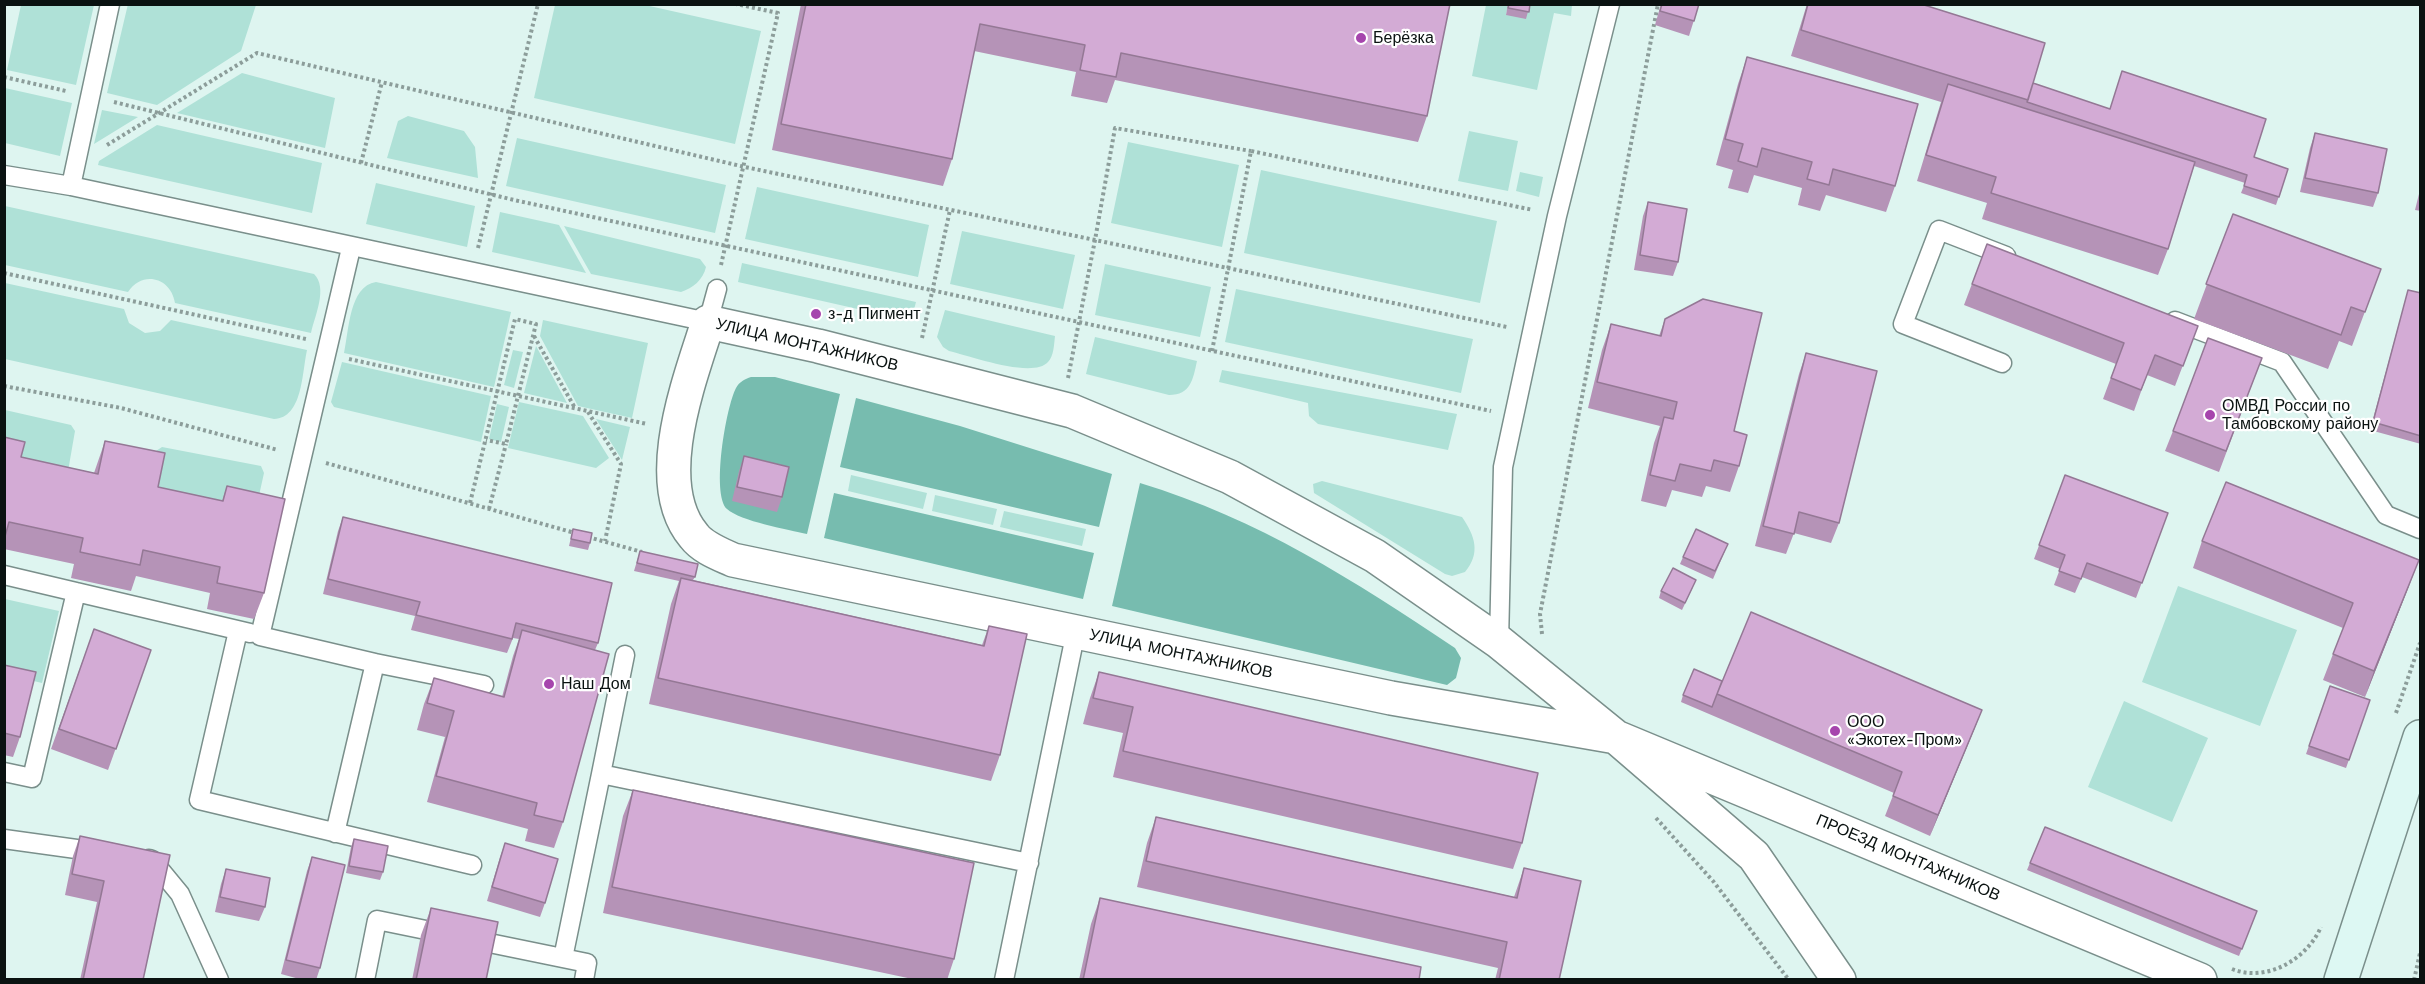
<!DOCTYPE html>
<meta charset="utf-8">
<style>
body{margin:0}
#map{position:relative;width:2425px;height:984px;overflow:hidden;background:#def5f0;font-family:"Work Sans",sans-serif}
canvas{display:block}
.frame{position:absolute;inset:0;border:6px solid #0a1211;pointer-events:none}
</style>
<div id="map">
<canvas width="2425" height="984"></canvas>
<div class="frame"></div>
</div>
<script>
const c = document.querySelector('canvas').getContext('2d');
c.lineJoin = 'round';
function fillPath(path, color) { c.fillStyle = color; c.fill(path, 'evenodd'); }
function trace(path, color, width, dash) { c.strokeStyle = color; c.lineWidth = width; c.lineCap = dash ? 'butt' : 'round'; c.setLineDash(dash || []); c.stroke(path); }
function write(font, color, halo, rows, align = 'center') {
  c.font = font + ' "Work Sans",sans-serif'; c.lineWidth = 4.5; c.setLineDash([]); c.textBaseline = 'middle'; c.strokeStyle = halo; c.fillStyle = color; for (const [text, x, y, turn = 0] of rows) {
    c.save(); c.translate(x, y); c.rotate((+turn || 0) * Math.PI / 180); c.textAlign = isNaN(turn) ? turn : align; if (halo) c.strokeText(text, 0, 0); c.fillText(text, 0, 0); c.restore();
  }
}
fillPath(new Path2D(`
 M 128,4 L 256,4 L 256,5 L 241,51 L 157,105 L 107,93 Z
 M 21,5 L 94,5 L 76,85 L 7,70 Z
 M 555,5 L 645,5 L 761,31 L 735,144 L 534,98 Z
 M 1486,5 L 1508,5 L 1506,15 L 1514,5 L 1572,5 L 1571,16 L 1554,13 L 1537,90 L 1472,76 Z
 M 242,73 L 335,98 L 325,148 L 177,113 Z
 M 5,88 L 72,103 L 60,156 L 5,143 Z
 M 102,110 L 138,117 L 94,144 Z
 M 408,116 L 464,131 L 475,147 L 478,178 L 387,158 L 398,121 Z
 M 157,125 L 322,163 L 312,213 L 98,165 L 99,161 Z
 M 1469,131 L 1518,141 L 1508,191 L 1458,181 Z
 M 517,138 L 726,185 L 715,233 L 506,186 Z
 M 1128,142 L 1239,165 L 1222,247 L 1111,223 Z
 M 1261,170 L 1497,221 L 1480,303 L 1244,253 Z
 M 1520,172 L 1543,177 L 1539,197 L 1516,191 Z
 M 376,183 L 475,206 L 467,247 L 366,224 Z
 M 757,187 L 929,225 L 918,277 L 745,239 Z
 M 5,206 L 314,274 C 328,288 315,315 311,333 L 175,303 C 171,277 142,270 128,292 L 5,265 Z
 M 500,212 L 559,225 L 586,273 L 492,252 Z
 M 564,226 L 700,259 L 706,267 C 703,280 693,288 681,292 L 591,274 Z
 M 962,231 L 1075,255 L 1063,309 L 950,284 Z
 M 742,263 L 916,302 L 911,321 L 738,282 Z
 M 1105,264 L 1211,287 L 1200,337 L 1095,315 Z
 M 376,282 L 511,312 L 494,387 L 344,353 C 349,331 349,286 376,282 Z
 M 5,283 L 124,309 L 129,323 L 145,333 L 160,331 L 171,320 L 307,350 C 302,372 303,418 274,419 L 5,359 Z
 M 1236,289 L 1473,339 L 1461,393 L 1225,342 Z
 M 945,310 L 1055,336 C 1054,344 1054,356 1048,362 C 1033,379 970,356 949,351 L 943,347 L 937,337 Z
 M 543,320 L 648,343 L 632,418 L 578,406 L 540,336 Z
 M 1095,337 L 1197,361 C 1193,379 1191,395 1169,395 L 1086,374 Z
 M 536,346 L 567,403 L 524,393 Z
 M 513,350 L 523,352 L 514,388 L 504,385 Z
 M 342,362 L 491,396 L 481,442 L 334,407 L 331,402 Z
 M 1222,370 L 1457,414 L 1448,450 L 1318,424 L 1309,416 L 1308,403 L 1219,382 Z
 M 519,402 L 583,416 L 609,458 L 596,468 L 508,448 Z
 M 497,404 L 509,407 L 501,442 L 489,439 Z
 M 5,410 L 71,425 L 75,431 L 67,477 L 5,461 Z
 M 596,419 L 630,427 L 622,460 Z
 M 162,447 L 261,466 L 264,473 L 256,509 L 154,496 L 153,453 Z
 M 851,475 L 927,493 L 923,509 L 848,491 Z
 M 1322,481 L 1462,517 C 1475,536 1481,553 1465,572 L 1452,576 L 1445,574 L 1314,493 L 1313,484 Z
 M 935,495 L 997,509 L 993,525 L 932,511 Z
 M 1004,511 L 1086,529 L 1082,546 L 1000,527 Z
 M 2178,586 L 2297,630 L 2260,726 L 2142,682 Z
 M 5,599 L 59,611 L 42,683 L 5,674 Z
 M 2124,701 L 2208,738 L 2172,822 L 2088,787 Z`), '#afe1d7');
fillPath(new Path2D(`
 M 751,377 L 775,377 L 840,394 L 807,534 C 789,530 740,521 727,509 C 711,494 726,407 736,388 C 739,382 745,379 751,377 Z
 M 856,398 L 960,426 L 1112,474 L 1099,527 L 840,467 Z
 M 1140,483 C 1259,519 1353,580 1455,648 L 1461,658 L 1456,678 L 1447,685 L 1112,606 Z
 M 834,493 L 1094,553 L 1083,599 L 824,538 Z`), '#77bcaf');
const service = new Path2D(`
 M 4,175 L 71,186 L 708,322 L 717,289
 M 71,186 L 110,4
 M 2175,321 L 2282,362 L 2386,515 L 2420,529
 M 2002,363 L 1903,324 L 1939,230 L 2006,256
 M 4,575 L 76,592
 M 238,631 L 199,800 L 472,865
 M 1499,642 L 1503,467 L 1557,216 L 1610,4
 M 375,663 L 484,685
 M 4,772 L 32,778 L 76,592 L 250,633
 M 601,774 L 625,655
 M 335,833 L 375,663 L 260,636 L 351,248
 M 4,839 L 98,852
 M 149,859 L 152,860 L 180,894 L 219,980
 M 563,958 L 601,774 L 1029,863
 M 365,980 L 377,920 L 587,963 L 584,980
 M 1004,980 L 1076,631`);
const minor = new Path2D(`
 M 1839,980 L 1754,856 L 1616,737 L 1499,642 L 1375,556 L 1230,477 L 1072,411 L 818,346 L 708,322 C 690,379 649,483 694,536 C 703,548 720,554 733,560 L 1391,698 L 1616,737 L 2200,980`);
const secondary = new Path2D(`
 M 2341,980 L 2420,737`);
trace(service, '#7a8f8b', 21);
trace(minor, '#7a8f8b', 36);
trace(secondary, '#7a8f8b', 36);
trace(new Path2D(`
 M 4,77 L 66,91
 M 114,102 L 514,200 L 1491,411
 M 107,145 L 257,53 L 745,167 L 1095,240 L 1115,128 L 1251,151
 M 361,163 L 382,82
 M 478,248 L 538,4
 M 721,265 L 778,13 L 736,4
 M 4,273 L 306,339
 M 534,336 L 575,408
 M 922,338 L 950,210
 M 1212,351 L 1251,151 L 1533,210
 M 349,359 L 647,424
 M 1068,378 L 1095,240 L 1507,327
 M 4,386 L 121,408 L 278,450
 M 588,412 L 621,464 L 605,541
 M 326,463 L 575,533
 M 470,503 L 515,319 L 536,324 L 506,444 L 486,440
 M 489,509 L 506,444
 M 588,537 L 642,552
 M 1542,634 L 1540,614 L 1658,4
 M 2396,713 L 2420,643
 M 1656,818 L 1713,881 L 1789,980
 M 2232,969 C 2267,983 2307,959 2321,927
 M 2414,980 L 2420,953`), '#8c9d9a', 4, [3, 3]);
trace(service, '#fff', 18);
trace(minor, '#fff', 33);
trace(secondary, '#ddf8f3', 33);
fillPath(new Path2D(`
 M 801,4 L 1450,4 L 1427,116 L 1418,142 L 1115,80 L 1107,103 L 1071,96 L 1076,72 L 974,51 L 952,159 L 943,186 L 772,150 Z
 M 1508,4 L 1530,4 L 1526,19 L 1506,15 Z
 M 1661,4 L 1699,4 L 1689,36 L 1655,25 Z
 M 1807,4 L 1921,4 L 2031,89 L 2254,157 L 2288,169 L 2276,205 L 2241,193 L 2245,183 L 2194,166 L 2168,249 L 2158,275 L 1982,219 L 1987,203 L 1917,181 L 1941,102 L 1791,56 Z
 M 1747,57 L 1895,186 L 1886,212 L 1826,195 L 1820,211 L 1798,205 L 1802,188 L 1754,175 L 1748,193 L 1728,188 L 1733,170 L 1716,165 L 1738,84 Z
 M 2315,133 L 2378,193 L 2373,207 L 2300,192 L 2310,148 Z
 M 2421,186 L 2421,211 L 2415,210 Z
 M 1648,202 L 1678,262 L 1673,276 L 1634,270 L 1643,216 Z
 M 2233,214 L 2381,269 L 2352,346 L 2339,341 L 2328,369 L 2194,319 Z
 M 1987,244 L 2198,326 L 2175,386 L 2147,375 L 2134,411 L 2103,399 L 2116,364 L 1964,305 Z
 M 2408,290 L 2421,293 L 2421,444 L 2370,430 Z
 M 1665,319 L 1734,431 L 1739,466 L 1730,492 L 1706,486 L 1702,497 L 1672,490 L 1666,507 L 1641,501 L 1654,443 L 1660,426 L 1588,408 L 1602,350 L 1611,324 L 1659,336 Z
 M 1806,353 L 1839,523 L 1831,543 L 1794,533 L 1786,554 L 1755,546 L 1799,374 Z
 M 2262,358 L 2219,472 L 2165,451 L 2173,431 Z
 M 4,437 L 21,457 L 94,473 L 105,441 L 158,487 L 222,501 L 227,486 L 264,593 L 254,619 L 207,609 L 210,593 L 136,576 L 131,591 L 71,578 L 74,564 L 4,549 Z
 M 744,456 L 782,497 L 777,512 L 732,501 L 739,471 Z
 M 2065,475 L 2168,513 L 2136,598 L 2082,577 L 2075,593 L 2054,585 L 2060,569 L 2034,559 Z
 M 343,517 L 598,643 L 595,650 L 563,822 L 554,848 L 525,841 L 528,829 L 427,802 L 445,737 L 417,730 L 424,704 L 434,678 L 502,697 L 513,656 L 519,639 L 513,638 L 507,653 L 411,630 L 415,616 L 323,594 L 338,531 Z
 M 573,529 L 590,543 L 588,550 L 569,546 Z
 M 2202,541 L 2409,586 L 2365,697 L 2323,680 L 2343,628 L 2193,568 Z
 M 640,551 L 695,577 L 693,580 L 982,645 L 989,626 L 1000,755 L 991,781 L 649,704 L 671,604 L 679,581 L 634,571 Z
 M 1725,551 L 1713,579 L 1680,564 L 1683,557 Z
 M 1693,587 L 1682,610 L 1659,598 L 1661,591 Z
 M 94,629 L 151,650 L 108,770 L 51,749 Z
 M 4,665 L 20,737 L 13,757 L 4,755 Z
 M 1099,672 L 1522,843 L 1513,869 L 1113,777 L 1123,733 L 1083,724 L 1090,698 Z
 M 1722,681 L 1982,710 L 1974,730 L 1930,836 L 1885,816 L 1894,793 L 1681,702 L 1683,695 Z
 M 2330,686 L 2370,700 L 2346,768 L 2306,754 Z
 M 633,790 L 954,959 L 947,980 L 917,980 L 603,913 L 623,816 Z
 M 1156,817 L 1514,897 L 1524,868 L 1559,980 L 1495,980 L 1498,968 L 1137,887 L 1147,843 Z
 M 2045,827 L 2257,911 L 2239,956 L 2027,870 Z
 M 80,836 L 170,855 L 143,980 L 80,980 L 97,902 L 65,895 L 73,856 Z
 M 354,839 L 383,872 L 380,880 L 346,873 L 351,847 Z
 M 505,843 L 545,903 L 540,917 L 487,901 L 500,857 Z
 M 312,857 L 320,968 L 316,980 L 303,980 L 281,974 L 307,871 Z
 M 226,869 L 265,907 L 259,921 L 215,912 L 221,884 Z
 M 1100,898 L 1419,980 L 1079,980 L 1091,924 Z
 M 431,908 L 486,980 L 412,980 L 421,935 Z`), '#b593b7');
fillPath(new Path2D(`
 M 2419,560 L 2409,586 L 2365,697 L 2374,671 Z
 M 1982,710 L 1974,730 L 1930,836 L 1938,815 Z`), '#947895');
const building = new Path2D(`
 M 806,4 L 1450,4 L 1427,116 L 1121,53 L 1116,77 L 1080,70 L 1085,45 L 980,24 L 952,159 L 781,124 Z
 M 1509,4 L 1530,4 L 1529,12 L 1508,8 Z
 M 1662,4 L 1699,4 L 1694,21 L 1660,11 Z
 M 1808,4 L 1921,4 L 2045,43 L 2028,100 L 1801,30 Z
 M 1747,57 L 1918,104 L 1895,186 L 1833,169 L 1829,185 L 1807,179 L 1812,162 L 1762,148 L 1757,167 L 1738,161 L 1743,144 L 1725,139 Z
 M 2122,71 L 2266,119 L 2254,157 L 2288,169 L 2279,197 L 2244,186 L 2247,175 L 2027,102 L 2033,83 L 2110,109 Z
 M 1948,84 L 2195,162 L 2168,249 L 1991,193 L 1996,177 L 1926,155 Z
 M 2315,133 L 2387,149 L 2378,193 L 2305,178 Z
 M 1648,202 L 1687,209 L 1678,262 L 1640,255 Z
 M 2233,214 L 2381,269 L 2365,312 L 2351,307 L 2341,335 L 2206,284 Z
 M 1987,244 L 2198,326 L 2183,366 L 2155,355 L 2141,390 L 2111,378 L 2124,343 L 1972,284 Z
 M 2408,290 L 2421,293 L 2421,436 L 2373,422 Z
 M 1703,299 L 1762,313 L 1734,431 L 1747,435 L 1739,466 L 1714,460 L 1711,471 L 1680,464 L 1675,481 L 1650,475 L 1664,417 L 1673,419 L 1677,402 L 1597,382 L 1611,324 L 1661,336 L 1665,319 Z
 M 2208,338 L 2262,358 L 2226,451 L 2173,431 Z
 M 1806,353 L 1877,371 L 1839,523 L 1799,512 L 1794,534 L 1763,526 Z
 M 4,437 L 25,442 L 21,457 L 98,474 L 105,441 L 165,453 L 158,487 L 223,501 L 227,486 L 285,499 L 264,593 L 217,583 L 220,567 L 143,550 L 140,565 L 80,552 L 83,538 L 9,522 L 4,540 Z
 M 744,456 L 789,467 L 782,497 L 737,487 Z
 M 2065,475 L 2168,513 L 2142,583 L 2087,563 L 2081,579 L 2059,571 L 2065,555 L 2039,545 Z
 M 2226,482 L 2419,560 L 2374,671 L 2333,654 L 2353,603 L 2202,541 Z
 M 343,517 L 612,583 L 598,643 L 516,623 L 512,639 L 416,615 L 420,602 L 328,579 Z
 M 573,529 L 592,533 L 590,543 L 571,539 Z
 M 1696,529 L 1728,544 L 1715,571 L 1683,557 Z
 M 640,551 L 698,564 L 695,577 L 637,563 Z
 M 1673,568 L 1696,580 L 1685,603 L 1661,591 Z
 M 681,578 L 984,646 L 989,626 L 1027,634 L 1000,755 L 658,678 Z
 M 1751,612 L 1982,710 L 1938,815 L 1893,796 L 1902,772 L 1717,694 Z
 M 94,629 L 151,650 L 116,749 L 59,729 Z
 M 522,630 L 609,654 L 563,822 L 534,815 L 537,803 L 436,776 L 454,711 L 427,703 L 434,678 L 504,697 Z
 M 4,665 L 36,672 L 20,737 L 4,733 Z
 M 1694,669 L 1722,681 L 1712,707 L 1683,695 Z
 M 1099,672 L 1538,773 L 1522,843 L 1123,751 L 1133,707 L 1093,698 Z
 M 2330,686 L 2370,700 L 2349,760 L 2309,746 Z
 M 633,790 L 974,863 L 954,959 L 612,887 Z
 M 1156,817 L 1517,898 L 1524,868 L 1581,881 L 1559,980 L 1499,980 L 1507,942 L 1146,861 Z
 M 2045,827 L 2257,911 L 2242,949 L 2030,863 Z
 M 80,836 L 170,855 L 143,980 L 83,980 L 104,881 L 72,874 Z
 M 354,839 L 388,846 L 383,872 L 349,866 Z
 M 505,843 L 558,859 L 545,903 L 492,887 Z
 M 312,857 L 345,865 L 320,968 L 286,960 Z
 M 226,869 L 270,878 L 265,907 L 220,897 Z
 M 1100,898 L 1421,967 L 1419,980 L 1083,980 Z
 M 431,908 L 498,922 L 486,980 L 416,980 Z`);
fillPath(building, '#d3abd5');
trace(building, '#947895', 1.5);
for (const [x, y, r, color] of [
 [1361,38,6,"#a645ad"],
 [816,314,6,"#a645ad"],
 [2210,415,6,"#a645ad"],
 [549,684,6,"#a645ad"],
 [1835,731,6,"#a645ad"]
]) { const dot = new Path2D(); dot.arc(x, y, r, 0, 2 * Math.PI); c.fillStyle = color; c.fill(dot); trace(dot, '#fff', 2); }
write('16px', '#0a1211', '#fff', [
 ["Берёзка",1373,38],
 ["з-д Пигмент",828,314],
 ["ОМВД России по",2222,406],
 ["Тамбовскому району",2222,424],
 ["Наш Дом",561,684],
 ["ООО",1847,722],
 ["«Экотех-Пром»",1847,740]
], 'left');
write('16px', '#0a1211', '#fff', [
 ["УЛИЦА МОНТАЖНИКОВ",807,345,13],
 ["УЛИЦА МОНТАЖНИКОВ",1181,654,12],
 ["ПРОЕЗД МОНТАЖНИКОВ",1908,858,23]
]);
</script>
